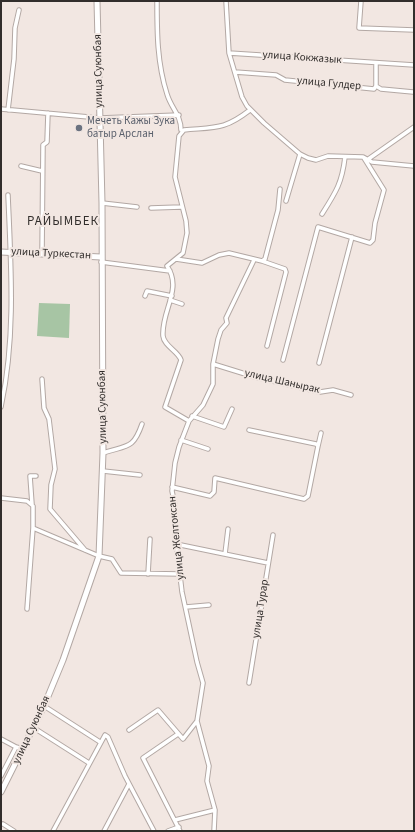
<!DOCTYPE html>
<meta charset="utf-8">
<style>
body{margin:0}
#map{position:relative;width:415px;height:832px;overflow:hidden;background:#f2e7e2;font-family:"Source Sans 3",sans-serif}
canvas{display:block}
.frame{position:absolute;inset:0;border:2px solid #322e2c;pointer-events:none}
</style>
<div id="map">
<canvas width="415" height="832"></canvas>
<div class="frame"></div>
</div>
<script>
const c = document.querySelector('canvas').getContext('2d');
c.lineJoin = 'round';
function fillPath(path, color) { c.fillStyle = color; c.fill(path, 'evenodd'); }
function trace(path, color, width, dash) { c.strokeStyle = color; c.lineWidth = width; c.lineCap = dash ? 'butt' : 'round'; c.setLineDash(dash || []); c.stroke(path); }
function write(font, color, halo, rows, align = 'center') {
  c.font = font + ' "Source Sans 3",sans-serif'; c.lineWidth = 4; c.setLineDash([]); c.textBaseline = 'middle'; c.strokeStyle = halo; c.fillStyle = color; for (const [text, x, y, turn = 0] of rows) {
    c.save(); c.translate(x, y); c.rotate((+turn || 0) * Math.PI / 180); c.textAlign = isNaN(turn) ? turn : align; if (halo) c.strokeText(text, 0, 0); c.fillText(text, 0, 0); c.restore();
  }
}
fillPath(new Path2D(`
 M 39,303 L 70,304 L 69,338 L 37,336 Z`), '#a7c5a4');
const street = new Path2D(`
 M 157,1 C 157,32 157,63 167,94 C 171,108 181,115 181,130
 M 226,1 L 229,53 L 242,97 L 247,106 L 264,123 L 300,154 L 308,158 L 316,160 L 328,156 L 363,157 L 372,162 L 414,166
 M 361,1 L 359,28 L 414,30
 M 229,53 L 414,65
 M 235,72 L 276,75 L 285,80 L 374,89 L 376,86 L 376,63
 M 376,86 L 381,89 L 413,92
 M 1,109 L 100,118 L 179,115
 M 8,110 L 14,59 L 15,28 L 19,10
 M 367,160 L 414,127
 M 21,166 L 42,171
 M 286,201 L 300,154
 M 102,203 L 137,207
 M 151,208 L 181,207
 M 322,214 C 336,192 342,183 345,157
 M 42,254 L 43,145 L 47,142 L 48,113
 M 176,259 L 202,263 L 219,255 L 229,253 L 262,261 L 265,259 L 278,210 L 280,189
 M 262,261 L 285,269 L 286,272 L 267,346
 M 101,262 L 170,271
 M 145,296 L 147,291 L 172,296
 M 170,300 L 182,304
 M 283,360 L 318,227 L 370,243 L 373,240 L 375,223 L 384,190 L 364,158
 M 319,363 L 352,237
 M 213,364 L 255,377 L 320,392 L 333,390 L 351,395
 M 42,379 L 44,408 L 49,419 L 55,469 L 51,485 L 50,509 L 85,550
 M 1,407 C 16,337 11,266 8,195
 M 192,416 L 224,427 L 232,409
 M 189,421 L 165,407 L 181,360 C 178,351 164,346 163,336 C 161,311 183,289 167,266 L 183,253 L 187,233 L 186,221 L 175,177 L 179,136 L 184,130 C 216,127 224,130 250,110
 M 181,440 L 208,449
 M 318,446 L 321,433
 M 103,453 C 127,445 133,450 142,424
 M 103,471 L 140,475
 M 172,487 L 210,496 L 214,492 L 215,478 L 304,499 L 308,496 L 318,446 L 316,444 L 249,430
 M 1,498 L 27,501 L 33,506 L 33,528 L 27,609
 M 32,504 L 30,476 L 36,476
 M 33,528 L 99,556 L 112,559 L 121,573 L 180,574
 M 176,544 L 268,563
 M 225,554 L 228,529
 M 148,574 L 150,539
 M 186,607 L 209,605
 M 249,683 L 273,535
 M 44,706 L 100,742
 M 34,728 L 89,763
 M 129,730 L 158,710 L 183,739 L 197,721
 M 178,734 L 143,758 L 180,831
 M 1,739 L 16,747
 M 1,776 L 16,747 L 23,749
 M 175,820 L 215,810
 M 3,824 L 14,831
 M 53,831 L 105,735 L 108,737 L 125,776 L 154,831
 M 104,831 L 129,784
 M 168,831 L 179,827
 M 214,831 L 215,810 L 207,781 L 209,766 L 197,721 L 203,683 L 197,662 L 182,592 L 174,525 L 175,505 L 172,491 L 175,463 L 179,447 L 189,421 L 203,405 L 213,384 L 213,364 L 218,339 L 221,330 L 227,323 L 226,318 L 254,260`);
const secondary = new Path2D(`
 M 1,252 L 101,257
 M 1,792 L 44,706 L 63,660 L 99,556 L 103,453 L 102,203 L 97,1`);
trace(street, '#b3a8a4', 5.5);
trace(secondary, '#b3a8a4', 7);
trace(street, '#fff', 3.5);
trace(secondary, '#fff', 5);
for (const [x, y, r, color] of [
 [79,128,4,"#6b7280"]
]) { const dot = new Path2D(); dot.arc(x, y, r, 0, 2 * Math.PI); c.fillStyle = color; c.fill(dot); trace(dot, '#f2e7e2', 1.5); }
write('11px', '#322e2c', '#f2e7e2', [
 ["улица Кокжазык",302,58,4],
 ["улица Суюнбая",99,71,-91],
 ["улица Гулдер",329,84,5],
 ["улица Туркестан",51,254,3],
 ["улица Шанырак",282,382,13],
 ["улица Суюнбая",103,407,-91],
 ["улица Желтоксан",177,538,-96],
 ["улица Турар",261,609,-81],
 ["улица Суюнбая",32,730,-65]
]);
write('11px', '#5b616d', '#f2e7e2', [
 ["Мечеть Кажы Зука",87,122],
 ["батыр Арслан",87,135]
], 'left');
c.letterSpacing = '1px';
write('13px', '#322e2c', '#f2e7e2', [
 ["РАЙЫМБЕК",63,222]
]);
c.letterSpacing = '0px';
</script>
